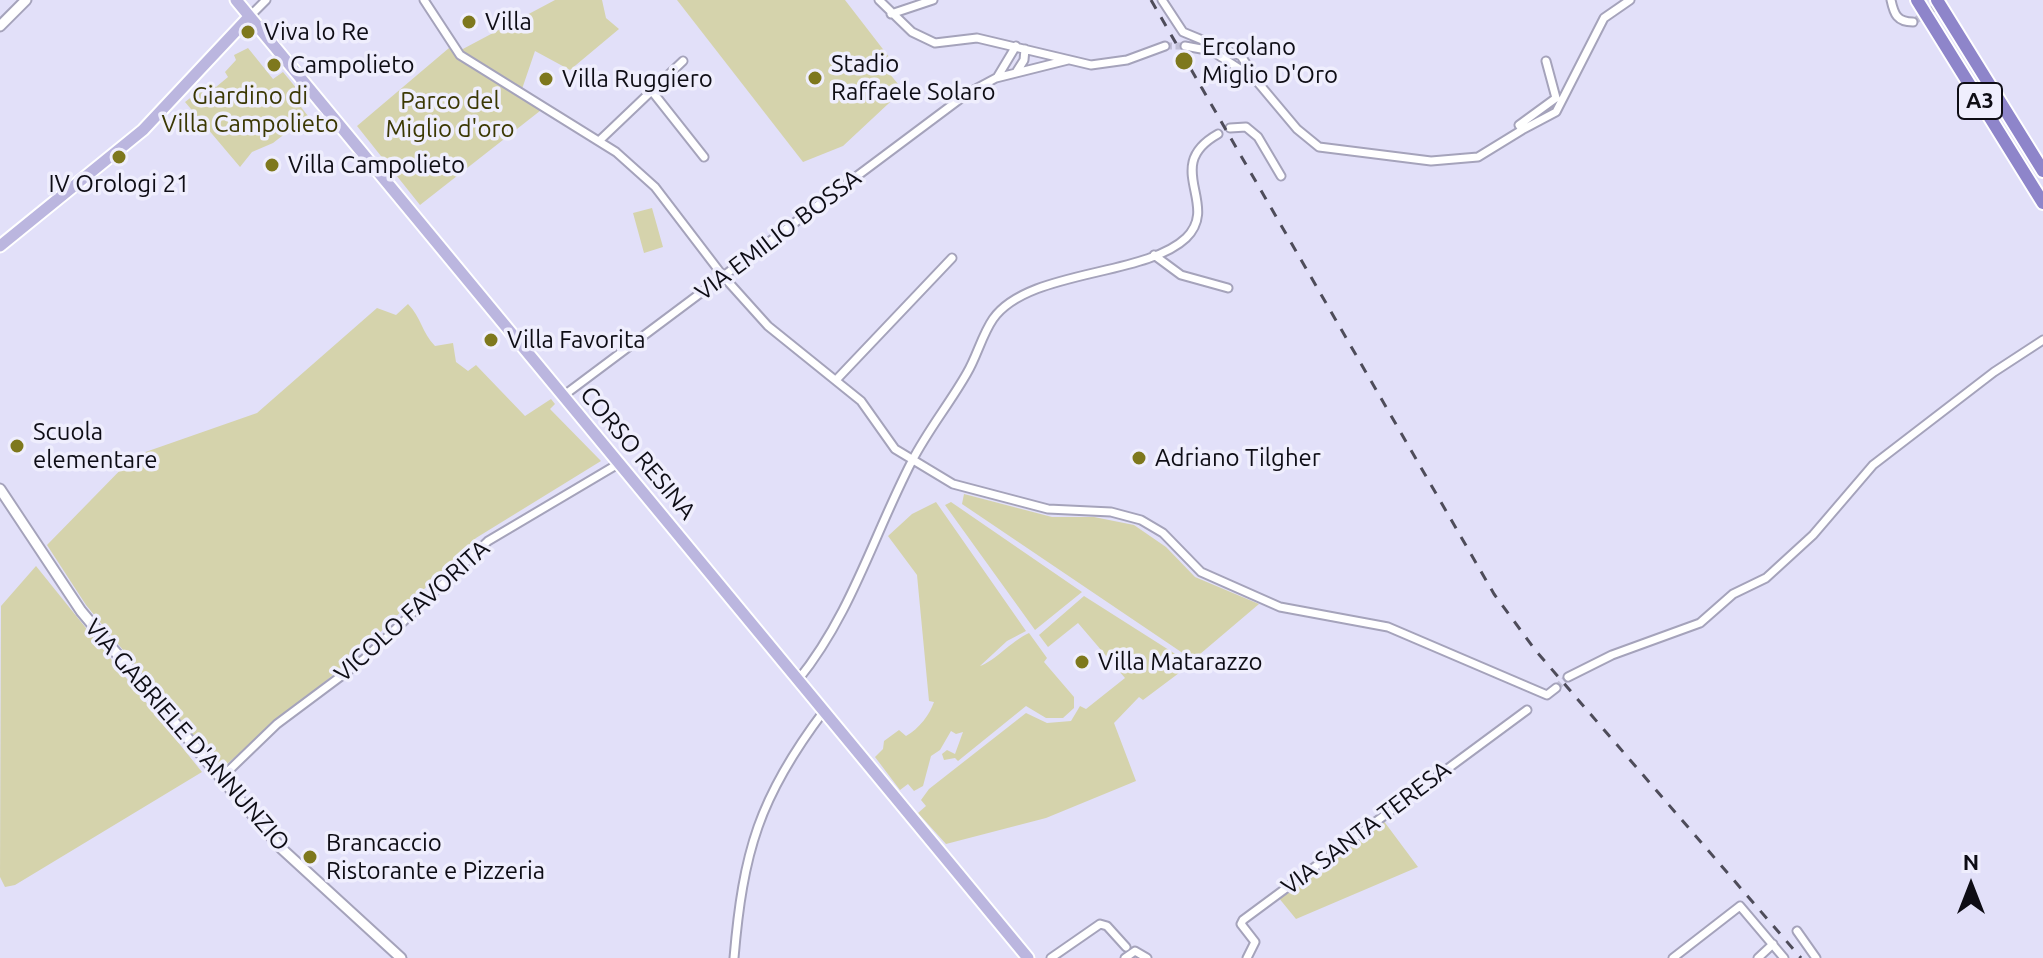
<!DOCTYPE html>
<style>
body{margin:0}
#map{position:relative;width:2043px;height:958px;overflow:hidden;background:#e2e0f9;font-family:Ubuntu,sans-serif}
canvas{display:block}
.north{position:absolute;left:1931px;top:846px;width:80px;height:80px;-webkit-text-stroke:6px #efeefd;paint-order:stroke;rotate:0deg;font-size:22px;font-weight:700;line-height:32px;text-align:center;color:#0e0d15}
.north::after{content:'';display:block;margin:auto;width:28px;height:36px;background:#0e0d15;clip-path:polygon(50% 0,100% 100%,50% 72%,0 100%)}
</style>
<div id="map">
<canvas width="2043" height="958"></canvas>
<div class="north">N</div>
</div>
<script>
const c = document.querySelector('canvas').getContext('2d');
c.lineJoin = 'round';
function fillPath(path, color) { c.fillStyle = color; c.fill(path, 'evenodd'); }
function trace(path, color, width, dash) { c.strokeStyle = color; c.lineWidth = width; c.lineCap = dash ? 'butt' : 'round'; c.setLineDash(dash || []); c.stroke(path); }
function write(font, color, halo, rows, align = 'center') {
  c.font = font + ' Ubuntu,sans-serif'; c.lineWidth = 7; c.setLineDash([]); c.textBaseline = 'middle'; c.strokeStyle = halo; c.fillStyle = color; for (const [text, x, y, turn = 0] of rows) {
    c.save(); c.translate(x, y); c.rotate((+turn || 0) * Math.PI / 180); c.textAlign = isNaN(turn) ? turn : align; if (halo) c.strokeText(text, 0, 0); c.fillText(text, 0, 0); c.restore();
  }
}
fillPath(new Path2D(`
 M 555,0 L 602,0 L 606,18 L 619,29 L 570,70 L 535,51 L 522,89 L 461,50 Z
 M 677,0 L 845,0 L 889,57 L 884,67 L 903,90 L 843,146 L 803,162 Z
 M 248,48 L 273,79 L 283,72 L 307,101 L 301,107 L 308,116 L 273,143 L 252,152 L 240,167 L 185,102 L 211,82 L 216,87 L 228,77 L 225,72 L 236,60 L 234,55 Z
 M 449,48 L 473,66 L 545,107 L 420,205 L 357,126 Z
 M 652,208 L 663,247 L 644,253 L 633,213 Z
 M 408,304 C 421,317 422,333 435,346 L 453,343 L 456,362 L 468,371 L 476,365 L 525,416 L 551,399 L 555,404 L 550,409 L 601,461 L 476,538 L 359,653 L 221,769 L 86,605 L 47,545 L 134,456 L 257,413 L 377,308 L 396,315 Z
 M 964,494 L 1052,517 L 1094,517 L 1134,525 L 1166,547 L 1195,577 L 1259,604 L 1193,660 L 962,504 Z
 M 936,502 L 1026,631 L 1007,641 L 980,666 C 995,661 1010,642 1029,633 L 1047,658 L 1044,662 L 1074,697 L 1074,708 L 1063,718 L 1046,718 L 1026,706 L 958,761 L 955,758 L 944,760 L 942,754 L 947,750 L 955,754 L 963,732 L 956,734 L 951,731 L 940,750 L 931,756 L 923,786 L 914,791 L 908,784 L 900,790 L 875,757 L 883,749 L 884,741 L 899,730 L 906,736 C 919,729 930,714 934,702 L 929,701 L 917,575 L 888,536 L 912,514 Z
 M 951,502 L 1082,592 L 1035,630 L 945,505 Z
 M 36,566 L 202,772 L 15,885 L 5,887 L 0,877 L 1,606 Z
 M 1084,596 L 1191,664 L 1143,700 L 1139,697 L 1114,723 L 1136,781 L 1046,818 L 946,844 L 918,813 L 926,806 L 921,800 L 929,789 L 1026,713 L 1047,723 L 1071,721 L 1080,706 L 1086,709 L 1125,678 L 1078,623 L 1048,647 L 1039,635 Z
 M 1383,820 L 1418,867 L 1296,919 L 1278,897 Z`), '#d5d3ac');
trace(new Path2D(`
 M 1913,22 L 1947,0
 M 1165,46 L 1185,46
 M 1556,688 L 1568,677`), '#c2c0d7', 7, [7, 3.5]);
const minor = new Path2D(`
 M 424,0 L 460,55 L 616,152 L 655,187 L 723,276 L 768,326 L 861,401 L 895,449 L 953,484 L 1048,509 L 1111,512 L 1141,520 L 1163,533 L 1201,572 L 1280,607 L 1388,627 L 1547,695 L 1556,688
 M 879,0 L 912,32 L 935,43 L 977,38 L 1091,65 L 1127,60 L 1165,46
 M 1162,0 L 1183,32 L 1241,56 L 1255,77
 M 1891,0 C 1894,14 1897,22 1913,22
 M 891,14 L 933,0
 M 249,17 L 266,0
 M 1185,46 L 1212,51 L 1255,79 L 1297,129 L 1319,147 L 1431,161 L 1478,157 L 1522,130 L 1519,125 L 1556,98 L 1546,61
 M 1017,71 L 1024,60 L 1025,49
 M 998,76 L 1016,46
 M 651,90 L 704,157
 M 1230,128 L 1246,127 L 1258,137 L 1281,176
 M 1522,130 L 1556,112 L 1604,18 L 1630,0
 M 599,141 L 683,61
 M 1154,255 L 1181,275 L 1228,288
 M 837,379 L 952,258
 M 563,396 L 968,93 L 996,78 L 1068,60
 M 1568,677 L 1612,655 L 1700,623 L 1733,594 L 1766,578 L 1813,535 L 1873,465 L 1994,372 L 2043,340
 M 798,680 C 851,615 874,534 912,461 C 928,430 950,403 967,373 C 977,356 982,335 993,319 C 1028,269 1145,277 1186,238 C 1221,204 1161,166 1218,134
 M 221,778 L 277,724 L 364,659 L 488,541 L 618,464
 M 1797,931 L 1816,958
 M 734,958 C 743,852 759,797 824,711
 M 1051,958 L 1100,924 L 1107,926 L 1126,947
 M 1125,958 L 1135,951 L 1147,958
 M 1247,958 L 1255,942 L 1241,924 L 1243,920 L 1527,710
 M 1673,958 L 1740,906 L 1784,958
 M 1758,958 L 1773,944`);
const tertiary = new Path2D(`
 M 0,26 L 26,0
 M 0,489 L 81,611 L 221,778 L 282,849 L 401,958`);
const primary = new Path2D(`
 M 236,0 L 1028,958
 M 0,246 L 143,130 L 249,17`);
const motorway = new Path2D(`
 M 1917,0 L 2043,203
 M 1937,0 L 2043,171`);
trace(minor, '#a5a3bb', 11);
trace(tertiary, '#a5a3bb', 13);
trace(primary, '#fff', 15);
trace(motorway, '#fff', 16);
trace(minor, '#fff', 7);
trace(tertiary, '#fff', 9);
trace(primary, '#bbb6df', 11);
trace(motorway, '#8e85ca', 12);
trace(new Path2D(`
 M 1151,0 L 1494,594 L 1536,651 L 1801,958`), '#4e4c5a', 3, [10, 10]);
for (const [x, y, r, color] of [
 [469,22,8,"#7e781d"],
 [248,32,8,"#7e781d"],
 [1184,61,10,"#7e781d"],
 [274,65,8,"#7e781d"],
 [815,78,8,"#7e781d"],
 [546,79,8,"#7e781d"],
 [119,157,8,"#7e781d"],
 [272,165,8,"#7e781d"],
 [491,340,8,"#7e781d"],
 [17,446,8,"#7e781d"],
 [1139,458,8,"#7e781d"],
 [1082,662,8,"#7e781d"],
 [310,857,8,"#7e781d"]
]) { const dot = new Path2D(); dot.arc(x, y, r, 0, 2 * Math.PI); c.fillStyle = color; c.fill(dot); trace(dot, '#efeefd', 3); }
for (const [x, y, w] of [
 [1980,101,44]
]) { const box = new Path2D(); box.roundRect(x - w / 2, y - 18, w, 36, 6); c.fillStyle = '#efeefd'; c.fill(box); trace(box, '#0e0d15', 2); }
write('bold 22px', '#0e0d15', null, [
 ["A3",1980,101]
]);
write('24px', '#0e0d15', '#efeefd', [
 ["Villa",485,22],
 ["Viva lo Re",264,32],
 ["Ercolano",1202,47],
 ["Miglio D'Oro",1202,75],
 ["Stadio",831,64],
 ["Raffaele Solaro",831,92],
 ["Campolieto",290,65],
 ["Villa Ruggiero",562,79],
 ["Villa Campolieto",288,165],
 ["IV Orologi 21",119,184,"center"],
 ["Villa Favorita",507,340],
 ["Scuola",33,432],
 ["elementare",33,460],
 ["Adriano Tilgher",1155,458],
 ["Villa Matarazzo",1098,662],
 ["Brancaccio",326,843],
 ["Ristorante e Pizzeria",326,871]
], 'left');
write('24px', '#3b3803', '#efeefd', [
 ["Giardino di",250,96],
 ["Villa Campolieto",250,124],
 ["Parco del",450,101],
 ["Miglio d'oro",450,129]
]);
write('24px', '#0e0d15', '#efeefd', [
 ["VIA EMILIO BOSSA",778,235,-37],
 ["CORSO RESINA",638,453,50],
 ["VICOLO FAVORITA",412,611,-42],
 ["VIA GABRIELE D'ANNUNZIO",187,735,49],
 ["VIA SANTA TERESA",1366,828,-37]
]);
</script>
